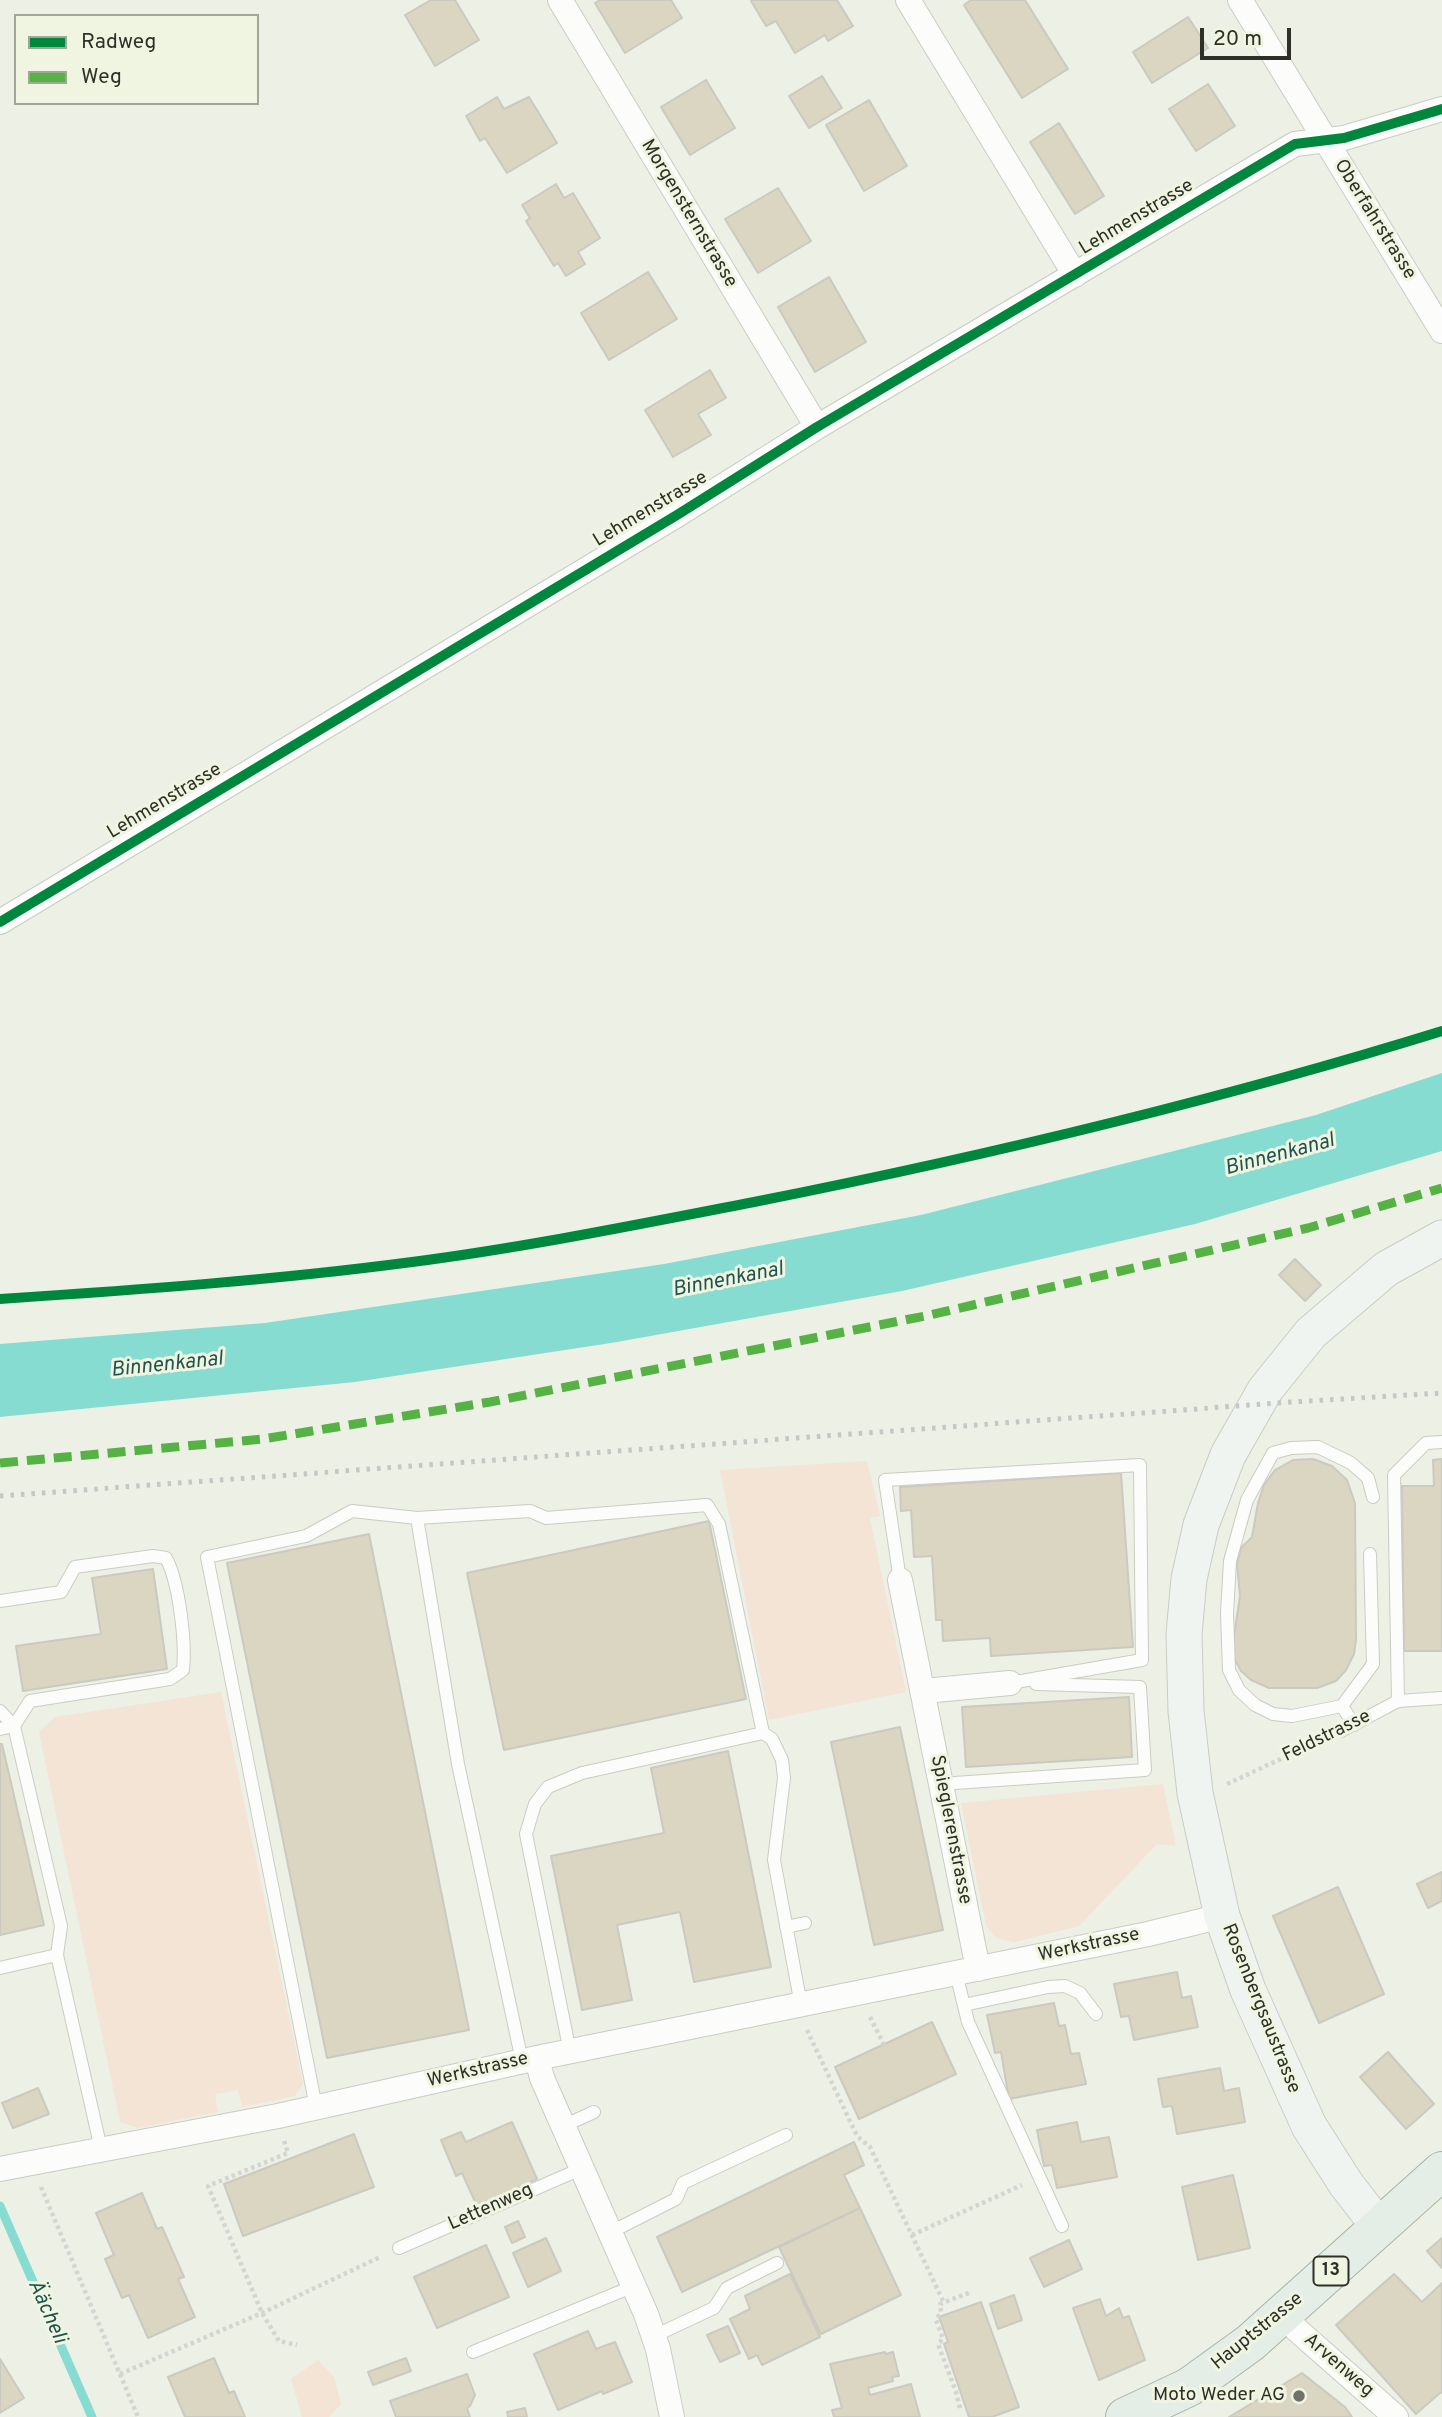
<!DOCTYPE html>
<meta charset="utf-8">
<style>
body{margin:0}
#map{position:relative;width:1442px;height:2417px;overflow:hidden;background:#edf0e5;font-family:Overpass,sans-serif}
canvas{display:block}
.legend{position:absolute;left:14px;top:14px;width:245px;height:91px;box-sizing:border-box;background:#eff5e0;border:2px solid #a2a696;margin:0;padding:9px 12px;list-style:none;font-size:21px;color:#2e3028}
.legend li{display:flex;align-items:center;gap:14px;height:35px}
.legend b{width:35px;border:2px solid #a2a696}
.scale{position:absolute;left:1200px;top:28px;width:91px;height:32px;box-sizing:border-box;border:4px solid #2e3028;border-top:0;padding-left:9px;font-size:21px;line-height:24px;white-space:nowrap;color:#2e3028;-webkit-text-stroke:5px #eff5e0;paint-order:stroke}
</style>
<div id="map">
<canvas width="1442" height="2417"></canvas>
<ul class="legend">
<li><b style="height:9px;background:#00873e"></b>Radweg</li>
<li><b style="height:9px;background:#56b245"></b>Weg</li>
</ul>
<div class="scale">20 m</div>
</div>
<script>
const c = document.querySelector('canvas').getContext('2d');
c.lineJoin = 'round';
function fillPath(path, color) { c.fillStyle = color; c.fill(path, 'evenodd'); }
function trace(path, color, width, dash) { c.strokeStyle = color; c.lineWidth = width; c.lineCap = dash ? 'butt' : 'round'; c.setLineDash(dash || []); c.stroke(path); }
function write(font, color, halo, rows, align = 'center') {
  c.font = font + ' Overpass,sans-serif'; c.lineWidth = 6; c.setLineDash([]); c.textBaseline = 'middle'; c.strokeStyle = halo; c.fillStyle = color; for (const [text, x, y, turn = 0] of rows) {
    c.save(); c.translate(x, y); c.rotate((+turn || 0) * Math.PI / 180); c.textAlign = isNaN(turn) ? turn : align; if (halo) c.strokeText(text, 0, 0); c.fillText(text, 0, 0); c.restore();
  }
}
fillPath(new Path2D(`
 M 867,1461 L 880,1516 L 870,1518 L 906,1692 L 769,1720 L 720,1470 Z
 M 221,1692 L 303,2084 L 295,2096 L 242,2107 L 238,2090 L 215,2094 L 218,2112 L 138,2128 L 120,2122 L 39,1732 L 55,1717 Z
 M 1163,1784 L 1176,1846 L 1157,1844 L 1079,1926 L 1015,1942 L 996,1938 L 986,1925 L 961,1803 Z
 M 318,2360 L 334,2377 L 341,2404 L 329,2417 L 302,2417 L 291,2379 Z`), '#f3e4d5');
fillPath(new Path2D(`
 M 1442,1073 L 1442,1151 L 1195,1224 L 902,1291 L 611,1343 L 355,1382 L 0,1417 L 0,1344 L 265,1323 L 664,1264 L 921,1215 L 1316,1115 Z`), '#86dcd1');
trace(new Path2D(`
 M 0,2206 L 92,2417`), '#86dcd1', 9);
const building = new Path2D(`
 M 431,0 L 455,0 L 479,40 L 435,66 L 405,15 Z
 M 600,0 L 671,0 L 682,18 L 625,53 L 595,3 Z
 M 753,0 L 837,0 L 853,26 L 828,41 L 825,35 L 795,53 L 776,21 L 766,26 L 751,1 Z
 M 971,0 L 1025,0 L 1068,69 L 1022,98 L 964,5 Z
 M 1188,17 L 1208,48 L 1152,83 L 1133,52 Z
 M 822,76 L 842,108 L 809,128 L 789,96 Z
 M 706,80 L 735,128 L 690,155 L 661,107 Z
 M 1208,84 L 1235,126 L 1196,151 L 1169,109 Z
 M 497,97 L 504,109 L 529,97 L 557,143 L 507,173 L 485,138 L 480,141 L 466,116 Z
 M 869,100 L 907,166 L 864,191 L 826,125 Z
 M 1059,123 L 1104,196 L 1075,214 L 1030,142 Z
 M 556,184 L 564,198 L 573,193 L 600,238 L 578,252 L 585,264 L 566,276 L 558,263 L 554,266 L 526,221 L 530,218 L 522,205 Z
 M 778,188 L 811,241 L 758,273 L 725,219 Z
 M 648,272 L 677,319 L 609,360 L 581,313 Z
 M 829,277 L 866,342 L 815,372 L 778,307 Z
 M 710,370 L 726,398 L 698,414 L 711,435 L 673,457 L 645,410 Z
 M 1295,1259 L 1321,1285 L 1305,1301 L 1279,1275 Z
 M 1313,1459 L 1332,1466 L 1347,1480 L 1355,1503 L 1356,1639 L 1354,1654 L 1346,1670 L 1336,1681 L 1317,1688 L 1269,1688 L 1251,1680 L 1241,1671 L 1234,1658 L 1233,1643 L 1240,1596 L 1237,1564 L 1241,1548 L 1252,1537 L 1258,1503 L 1264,1485 L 1275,1470 L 1293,1460 Z
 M 1442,1459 L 1442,1651 L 1404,1651 L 1402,1486 L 1434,1486 L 1433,1460 Z
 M 1121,1473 L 1133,1647 L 991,1656 L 990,1638 L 943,1641 L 942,1620 L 936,1620 L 932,1556 L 914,1557 L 911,1510 L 901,1511 L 900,1487 Z
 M 709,1521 L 746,1699 L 504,1750 L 467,1573 Z
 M 369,1534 L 469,2030 L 327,2058 L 227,1563 Z
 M 153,1569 L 167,1669 L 23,1691 L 16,1646 L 101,1634 L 92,1578 Z
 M 1129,1697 L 1132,1757 L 966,1767 L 962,1707 Z
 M 900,1727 L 943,1930 L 874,1945 L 831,1742 Z
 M 0,1744 L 2,1744 L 44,1925 L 0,1935 Z
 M 728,1751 L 771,1967 L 694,1982 L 680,1912 L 617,1925 L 632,2000 L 582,2010 L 551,1856 L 664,1833 L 651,1768 Z
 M 1442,1872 L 1442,1901 L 1428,1908 L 1417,1884 Z
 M 1338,1887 L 1384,1994 L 1319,2023 L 1273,1916 Z
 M 1177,1972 L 1182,1998 L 1191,1996 L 1198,2027 L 1134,2040 L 1129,2016 L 1121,2017 L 1114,1984 Z
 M 1054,2003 L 1059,2026 L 1065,2025 L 1071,2054 L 1079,2053 L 1086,2084 L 1009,2099 L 1001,2052 L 995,2053 L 987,2015 Z
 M 932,2022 L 956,2074 L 859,2119 L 835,2067 Z
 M 1388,2052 L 1434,2104 L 1406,2129 L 1360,2077 Z
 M 1220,2068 L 1224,2091 L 1239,2088 L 1245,2122 L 1177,2134 L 1172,2106 L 1163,2107 L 1158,2079 Z
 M 38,2088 L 49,2114 L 13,2128 L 2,2103 Z
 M 512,2122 L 537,2179 L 477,2206 L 462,2173 L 456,2176 L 441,2140 L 461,2132 L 466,2142 Z
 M 1077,2122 L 1081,2142 L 1109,2137 L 1117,2177 L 1057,2188 L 1052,2165 L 1044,2166 L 1037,2130 Z
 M 354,2134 L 374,2187 L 243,2236 L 224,2184 Z
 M 854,2142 L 864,2165 L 844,2175 L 860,2208 L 682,2292 L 657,2237 Z
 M 1233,2175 L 1250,2248 L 1198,2260 L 1182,2187 Z
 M 142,2193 L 157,2229 L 162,2227 L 184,2277 L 178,2279 L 195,2317 L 148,2338 L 129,2295 L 122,2298 L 105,2259 L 114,2255 L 96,2213 Z
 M 860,2208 L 901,2295 L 821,2334 L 779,2247 Z
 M 518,2221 L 525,2237 L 512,2243 L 505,2227 Z
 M 546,2238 L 561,2271 L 528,2287 L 513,2253 Z
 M 1442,2238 L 1442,2268 L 1427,2251 Z
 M 1069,2240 L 1082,2269 L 1044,2287 L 1030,2258 Z
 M 486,2245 L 509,2297 L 437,2328 L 414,2277 Z
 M 790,2274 L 820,2337 L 762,2365 L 757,2355 L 749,2359 L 730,2319 L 750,2309 L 745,2296 Z
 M 1394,2274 L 1422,2302 L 1442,2283 L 1442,2393 L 1441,2392 L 1416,2414 L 1336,2325 Z
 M 1014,2295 L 1022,2320 L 998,2329 L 990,2304 Z
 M 1100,2299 L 1106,2316 L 1119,2308 L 1123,2318 L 1129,2316 L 1145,2360 L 1099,2380 L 1073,2308 Z
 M 981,2302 L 1019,2407 L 992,2417 L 969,2417 L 944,2344 L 948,2342 L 939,2317 Z
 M 728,2326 L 740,2353 L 720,2362 L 707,2335 Z
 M 588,2331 L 596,2349 L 615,2342 L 632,2382 L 603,2394 L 602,2391 L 558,2410 L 534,2354 Z
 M 885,2352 L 886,2354 L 893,2352 L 899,2376 L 892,2377 L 893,2381 L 868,2388 L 870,2395 L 911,2384 L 920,2417 L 834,2417 L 832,2410 L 842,2408 L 830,2364 Z
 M 214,2358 L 229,2393 L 234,2391 L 245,2417 L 185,2417 L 168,2377 Z
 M 406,2358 L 411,2371 L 373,2385 L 368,2372 Z
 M 0,2359 L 24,2398 L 0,2413 Z
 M 1302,2373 L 1345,2407 L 1352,2417 L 1229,2417 Z
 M 467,2374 L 475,2395 L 470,2406 L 467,2408 L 470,2417 L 396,2417 L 390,2401 Z
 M 525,2408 L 527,2417 L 508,2417 L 507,2412 Z`);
fillPath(building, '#dbd6c1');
trace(building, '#cacac1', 2);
const lane = new Path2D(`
 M 417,1518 L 530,1511 L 546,1518 L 707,1505 L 719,1524 L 763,1733
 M 900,1580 L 885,1480 L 1140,1465 L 1142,1660 L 1010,1683
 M 0,1601 L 61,1592 L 75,1567 L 153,1556 L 166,1558 C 179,1582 186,1641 183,1670 L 170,1679 L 30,1701 L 14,1726 L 0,1729
 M 1398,1701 L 1394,1475 L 1426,1443 L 1442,1442
 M 1342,1706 L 1292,1716 L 1273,1714 L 1255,1705 L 1239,1690 L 1229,1670 L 1227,1613 L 1230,1561 L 1247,1500 L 1273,1453 L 1291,1448 L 1318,1447 L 1351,1463 L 1368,1478 L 1373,1497
 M 0,1711 L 14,1726 L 61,1926 L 57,1955 L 101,2149
 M 1354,1725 L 1342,1706 L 1373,1664 L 1370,1554
 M 1341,1731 L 1398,1701 L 1442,1698
 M 940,1784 L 1145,1770 L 1140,1687 L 1036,1684
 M 786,1927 L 805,1923
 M 0,1968 L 57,1955
 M 956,1973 L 968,2022 L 1062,2226
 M 964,2005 L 1048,1987 L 1065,1986 L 1080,1993 L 1096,2014
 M 570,2052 L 526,1834 L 535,1804 L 548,1787 L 582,1773 L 763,1733 L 772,1739 L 782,1760 L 784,1778 L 774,1860 L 801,2005
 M 316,2107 L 207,1557 L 306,1536 L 352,1511 L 417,1518 L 458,1764 L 522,2061
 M 563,2126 L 594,2112
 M 611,2232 L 676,2199 L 683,2183 L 786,2135
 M 399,2248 L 583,2168
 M 654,2336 L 714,2308 L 727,2288 L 777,2263
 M 473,2352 L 634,2286`);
const street = new Path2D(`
 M 560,0 L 817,427
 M 908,0 L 1075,275
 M 1240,0 L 1442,331
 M 0,922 L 677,515 L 817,427 L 1295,144 L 1344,138 L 1442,109
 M 900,1580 L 978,1969
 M 924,1691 L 1010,1683
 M 537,2058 L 542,2078 L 646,2314 L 658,2349 L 672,2417
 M 0,2169 L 278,2116 L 537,2058 L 1148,1934 L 1222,1916
 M 1282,2313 L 1297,2330 L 1396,2417`);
const secondary = new Path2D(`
 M 1380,2228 L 1346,2184 L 1309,2126 L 1248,1990 L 1222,1916 L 1195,1793 L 1186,1711 L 1184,1634 L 1189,1579 L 1201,1525 L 1228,1455 L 1265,1390 L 1311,1333 L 1386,1269 L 1442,1238`);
const primary = new Path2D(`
 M 1125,2417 L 1189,2387 L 1250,2343 L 1442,2171`);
trace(lane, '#caccc4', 14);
trace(street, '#caccc4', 26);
trace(secondary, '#caccc4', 37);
trace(primary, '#a6b4a6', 40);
trace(new Path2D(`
 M 1227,1784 L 1324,1739
 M 870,2017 L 884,2045
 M 807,2030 L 857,2136 L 870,2147 L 944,2303
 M 284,2141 L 288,2153 L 208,2186 L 262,2313 L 279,2341 L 297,2345
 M 41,2187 L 138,2417
 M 912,2235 L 1022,2185
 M 120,2374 L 262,2313 L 380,2257
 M 960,2408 L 956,2392 L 938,2344 L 943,2339 L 936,2320 L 941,2312 L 940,2304 L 971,2292`), '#d4d4d1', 4.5, [3.5, 3.5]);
trace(lane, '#fcfdfb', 12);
trace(street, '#fcfdfb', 24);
trace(secondary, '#f0f4f1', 35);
trace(primary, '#e5ede7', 38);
trace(new Path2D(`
 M 0,1496 L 1292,1402 L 1442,1393`), '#c6c7c4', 5, [3.5, 7]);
trace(new Path2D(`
 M 0,1463 L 263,1439 L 490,1402 L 925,1316 L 1308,1228 L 1442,1188`), '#56b245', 9, [18, 9]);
trace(new Path2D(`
 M 0,922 L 677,515 L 817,427 L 1295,144 L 1344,138 L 1442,109
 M 0,1299 C 137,1290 275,1280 412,1262 C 527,1247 640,1224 754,1202 C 986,1156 1216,1101 1442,1031`), '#00873e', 10);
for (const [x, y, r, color] of [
 [1299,2396,7,"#71736a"]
]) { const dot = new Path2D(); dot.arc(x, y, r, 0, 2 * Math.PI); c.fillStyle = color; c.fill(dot); trace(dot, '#eff5e0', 2.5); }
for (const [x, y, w] of [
 [1331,2271,35]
]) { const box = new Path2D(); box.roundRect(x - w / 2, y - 14.5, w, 29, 5); c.fillStyle = '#eff5e0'; c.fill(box); trace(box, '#2e3028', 2); }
write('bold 18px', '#2e3028', null, [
 ["13",1331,2271]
]);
write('19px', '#2e3028', '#eff5e0', [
 ["Morgensternstrasse",688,214,59],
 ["Lehmenstrasse",1137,218,-31],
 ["Oberfahrstrasse",1374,220,58],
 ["Lehmenstrasse",651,510,-31],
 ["Lehmenstrasse",165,802,-31],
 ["Feldstrasse",1327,1737,-26],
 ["Spieglerenstrasse",950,1830,79],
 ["Werkstrasse",1089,1946,-12],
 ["Rosenbergsaustrasse",1260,2009,68],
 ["Werkstrasse",478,2071,-13],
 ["Lettenweg",491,2208,-24],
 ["Hauptstrasse",1258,2332,-39],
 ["Arvenweg",1338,2366,41]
]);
write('19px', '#2e3028', '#eff5e0', [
 ["Moto Weder AG",1285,2396]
], 'right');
write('italic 21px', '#1f534f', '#eff5e0', [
 ["Binnenkanal",1280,1156,-15],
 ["Binnenkanal",728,1281,-11],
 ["Binnenkanal",167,1366,-6],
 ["Äächeli",46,2312,66]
]);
</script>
